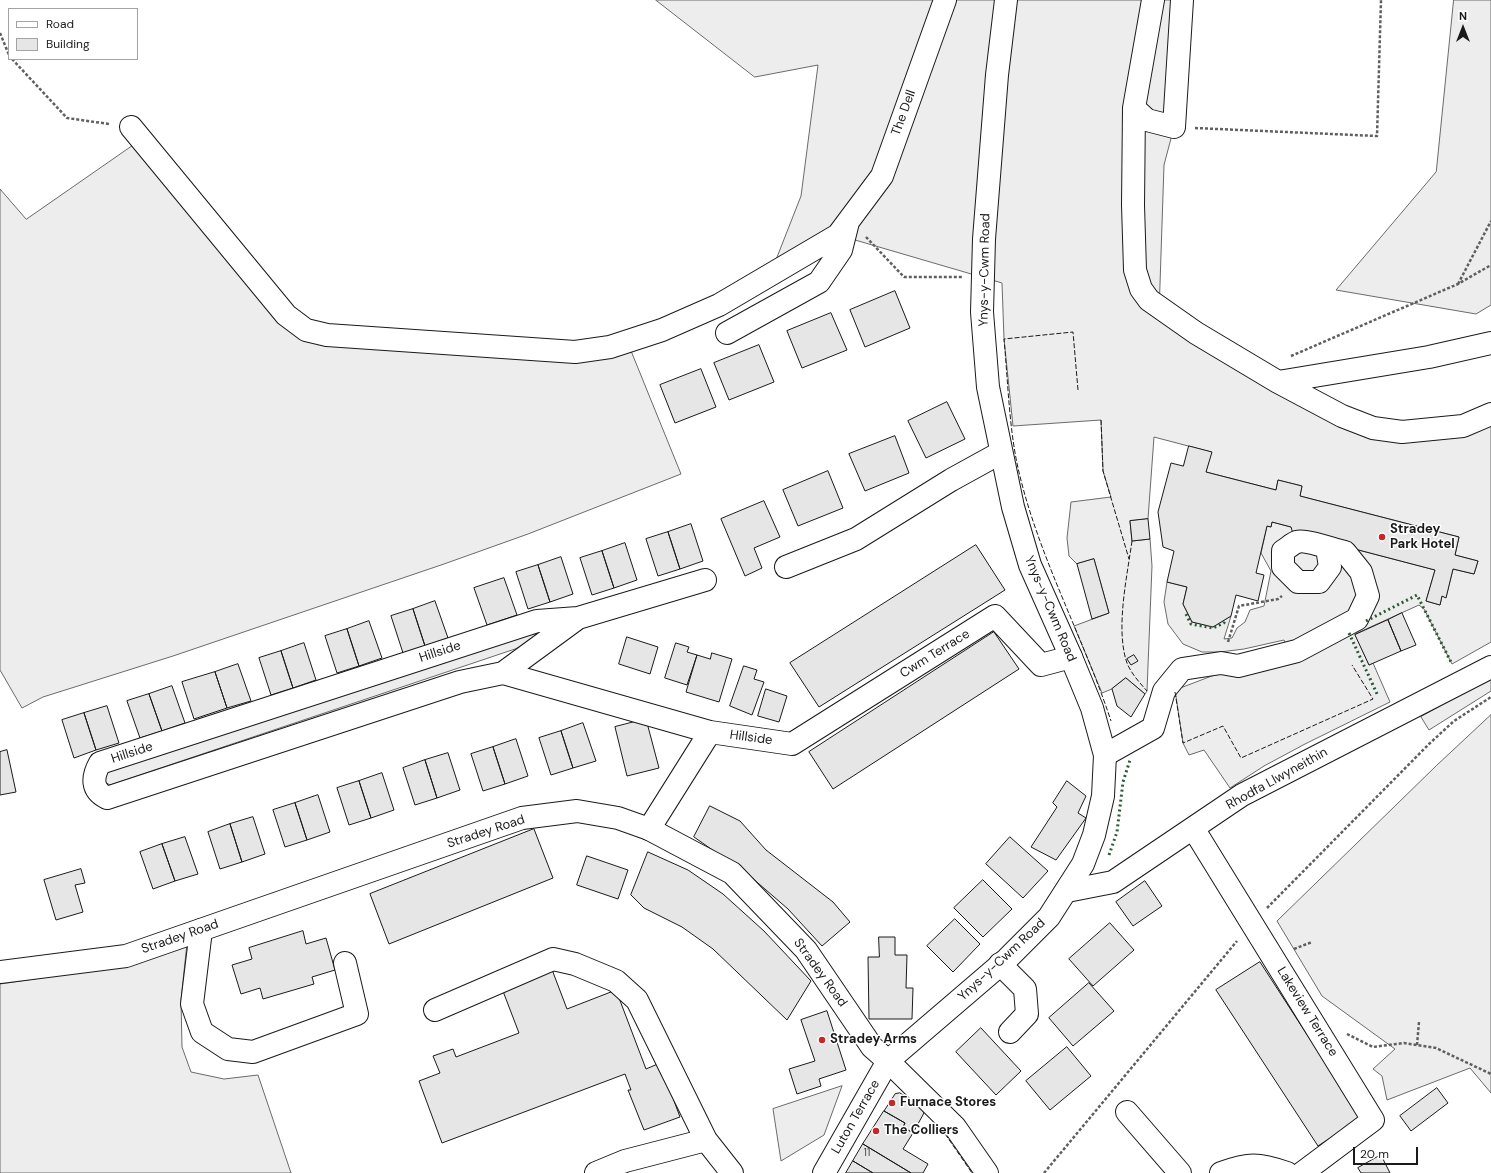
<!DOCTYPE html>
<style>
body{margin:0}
#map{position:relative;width:1491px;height:1173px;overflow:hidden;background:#fff;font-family:"DM Sans",sans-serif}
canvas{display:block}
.legend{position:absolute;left:8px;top:8px;width:130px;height:52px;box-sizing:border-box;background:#fff;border:1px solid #a3a3a3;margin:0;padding:5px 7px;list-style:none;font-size:12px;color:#1a1a1a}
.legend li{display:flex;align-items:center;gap:8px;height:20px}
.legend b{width:20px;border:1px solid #a3a3a3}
.north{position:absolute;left:1443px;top:8px;width:40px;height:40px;-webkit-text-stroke:3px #fff;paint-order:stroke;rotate:0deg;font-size:11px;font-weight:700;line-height:16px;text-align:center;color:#1a1a1a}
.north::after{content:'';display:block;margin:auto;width:14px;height:18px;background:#1a1a1a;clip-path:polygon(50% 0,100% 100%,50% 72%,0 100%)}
.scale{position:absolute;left:1353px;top:1147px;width:65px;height:18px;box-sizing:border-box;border:2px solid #1a1a1a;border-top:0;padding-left:5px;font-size:12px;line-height:14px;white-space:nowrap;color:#1a1a1a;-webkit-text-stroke:3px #fff;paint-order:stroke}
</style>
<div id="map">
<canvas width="1491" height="1173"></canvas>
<ul class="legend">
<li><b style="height:5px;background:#fff"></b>Road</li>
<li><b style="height:11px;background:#e6e6e6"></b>Building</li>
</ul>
<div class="north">N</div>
<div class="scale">20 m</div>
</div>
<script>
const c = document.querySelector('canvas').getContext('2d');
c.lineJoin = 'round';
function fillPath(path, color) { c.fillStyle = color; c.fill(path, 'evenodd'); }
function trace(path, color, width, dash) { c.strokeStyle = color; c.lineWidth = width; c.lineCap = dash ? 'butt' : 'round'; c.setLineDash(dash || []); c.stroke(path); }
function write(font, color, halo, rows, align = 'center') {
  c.font = font + ' "DM Sans",sans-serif'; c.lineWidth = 3; c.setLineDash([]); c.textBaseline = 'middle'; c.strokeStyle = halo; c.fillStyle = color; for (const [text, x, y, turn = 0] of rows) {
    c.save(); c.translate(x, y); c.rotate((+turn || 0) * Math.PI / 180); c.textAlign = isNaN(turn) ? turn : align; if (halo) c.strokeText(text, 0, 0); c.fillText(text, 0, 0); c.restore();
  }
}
const built = new Path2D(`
 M 656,0 L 1182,0 L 1174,127 L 1164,165 L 1159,314 L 1373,430 L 1491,417 L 1491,642 L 1452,664 L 1424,609 L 1419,605 L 1355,634 L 1369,665 L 1373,663 L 1390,702 L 1305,744 L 1264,766 L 1230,788 L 1204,750 L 1189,755 L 1183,743 L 1175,690 L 1238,666 L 1290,652 L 1284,640 L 1244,649 L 1220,652 L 1202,652 L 1183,644 L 1168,624 L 1164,602 L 1167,582 L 1187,587 L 1183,604 L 1192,622 L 1213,627 L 1231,616 L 1224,639 L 1232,638 L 1237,628 L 1245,622 L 1250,610 L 1264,606 L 1271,571 L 1261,553 L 1267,526 L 1271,527 L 1272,522 L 1291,527 L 1305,536 L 1435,570 L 1426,601 L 1440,605 L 1442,596 L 1446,597 L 1453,569 L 1474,574 L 1478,561 L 1455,555 L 1459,537 L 1300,496 L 1302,486 L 1278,480 L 1276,490 L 1206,472 L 1211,452 L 1154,437 L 1148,519 L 1130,521 L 1132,541 L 1150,539 L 1152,566 L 1147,691 L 1145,694 L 1126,678 L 1112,689 L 1102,693 L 1074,626 L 1109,613 L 1094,559 L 1077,564 L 1069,556 L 1067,538 L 1071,502 L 1111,497 L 1103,471 L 1101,420 L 1013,426 L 1004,339 L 1002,283 L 838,235 L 770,275 L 801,196 L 818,65 L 755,77 Z
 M 1454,0 L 1491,0 L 1491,305 L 1476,314 L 1336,290 L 1436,172 Z
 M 141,140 L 306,330 L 575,352 L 627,341 L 681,474 L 528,534 L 444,564 L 173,656 L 43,697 L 22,708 L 0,670 L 0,189 L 26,219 Z
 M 538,625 L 543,636 L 515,649 L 110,785 L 105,782 L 103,773 Z
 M 1491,678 L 1491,691 L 1429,730 L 1421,717 Z
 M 1491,715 L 1491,1093 L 1470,1068 L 1387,1100 L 1382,1076 L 1373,1069 L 1395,1049 L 1322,996 L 1277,921 L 1436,766 Z
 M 187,943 L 181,1000 L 182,1047 L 191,1072 L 224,1079 L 258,1075 L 291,1173 L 0,1173 L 0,984 L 129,965 Z
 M 842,1086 L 824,1135 L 781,1161 L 773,1109 Z`);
fillPath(built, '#ededed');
trace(built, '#6a6a6a', 1);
const building = new Path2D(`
 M 895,291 L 910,328 L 865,347 L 850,310 Z
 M 831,313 L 847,350 L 802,368 L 787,331 Z
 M 759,345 L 774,382 L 729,400 L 714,363 Z
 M 701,369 L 716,407 L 675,423 L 660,385 Z
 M 947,402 L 965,439 L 926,458 L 908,421 Z
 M 895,436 L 909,473 L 865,491 L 849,454 Z
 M 1189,446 L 1212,452 L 1206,472 L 1276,490 L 1278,480 L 1302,486 L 1300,496 L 1459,537 L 1455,555 L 1478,561 L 1474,574 L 1453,569 L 1446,598 L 1442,596 L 1440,605 L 1426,601 L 1435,570 L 1305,536 L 1294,537 L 1291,527 L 1272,522 L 1271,527 L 1267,526 L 1256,573 L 1264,575 L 1258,601 L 1236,595 L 1231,616 L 1213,627 L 1192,622 L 1183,604 L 1187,587 L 1167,582 L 1174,551 L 1163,547 L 1158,512 L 1171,463 L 1183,466 Z
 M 828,471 L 843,508 L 798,526 L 783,490 Z
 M 764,501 L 780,537 L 754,548 L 762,568 L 745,576 L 721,519 Z
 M 1148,519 L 1150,539 L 1132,541 L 1130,521 Z
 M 691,524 L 703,561 L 680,569 L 668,532 Z
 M 668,532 L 680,569 L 658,576 L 646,539 Z
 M 625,543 L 637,580 L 614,588 L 602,551 Z
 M 976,545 L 1005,590 L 819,707 L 790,663 Z
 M 602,551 L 614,588 L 592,595 L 580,558 Z
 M 561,557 L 573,594 L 550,602 L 538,565 Z
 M 1094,559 L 1109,613 L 1092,619 L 1077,564 Z
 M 538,565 L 550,602 L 528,609 L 516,572 Z
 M 504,578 L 517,615 L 487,625 L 474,588 Z
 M 435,601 L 448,638 L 425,646 L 413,609 Z
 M 413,609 L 425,646 L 403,653 L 391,616 Z
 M 1402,613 L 1416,645 L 1401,651 L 1388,620 Z
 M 1388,620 L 1401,651 L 1369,665 L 1355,635 Z
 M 369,621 L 382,658 L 359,666 L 347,629 Z
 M 347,629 L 359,666 L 337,673 L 325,636 Z
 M 994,632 L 1019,669 L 833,789 L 809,752 Z
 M 627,637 L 658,647 L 650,674 L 619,664 Z
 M 304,643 L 316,680 L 293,688 L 281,651 Z
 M 676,643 L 689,647 L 687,652 L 697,655 L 687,685 L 665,678 Z
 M 281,651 L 293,688 L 271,695 L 259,658 Z
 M 712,653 L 732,659 L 719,702 L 686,692 L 697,655 L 710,659 Z
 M 1134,655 L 1138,661 L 1131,665 L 1127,659 Z
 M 238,664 L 251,701 L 227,708 L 215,672 Z
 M 744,666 L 757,670 L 754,679 L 764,682 L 752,715 L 730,706 Z
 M 215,672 L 227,708 L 194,719 L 182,682 Z
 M 1126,678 L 1145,694 L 1131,717 L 1117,706 L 1112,689 Z
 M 172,686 L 185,723 L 162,731 L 149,694 Z
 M 766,689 L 787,696 L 779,722 L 758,716 Z
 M 149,694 L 162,731 L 140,738 L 127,701 Z
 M 107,706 L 119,743 L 96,750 L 84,713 Z
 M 84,713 L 96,750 L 74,758 L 62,720 Z
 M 646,719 L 659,768 L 627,776 L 615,727 Z
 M 583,723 L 596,761 L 573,768 L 561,731 Z
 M 561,731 L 573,768 L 551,775 L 539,738 Z
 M 516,739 L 528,776 L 505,784 L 493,747 Z
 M 493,747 L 505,784 L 483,791 L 471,754 Z
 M 7,750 L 16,792 L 0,795 L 0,752 Z
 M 448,753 L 460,790 L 437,798 L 425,760 Z
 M 425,760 L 437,798 L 415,805 L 403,768 Z
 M 382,773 L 394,810 L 371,818 L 359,781 Z
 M 359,781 L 371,818 L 349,825 L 337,788 Z
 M 1067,781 L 1086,796 L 1078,813 L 1086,818 L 1056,860 L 1031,847 L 1057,807 L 1053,803 Z
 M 318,795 L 330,832 L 307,840 L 295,803 Z
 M 295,803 L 307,840 L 285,847 L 273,810 Z
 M 710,806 L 740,821 L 766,850 L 833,902 L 850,922 L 822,946 L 788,909 L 751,877 L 694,837 Z
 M 253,817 L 265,854 L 242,862 L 230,824 Z
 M 230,824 L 242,862 L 220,869 L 208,832 Z
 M 534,829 L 553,878 L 389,944 L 370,894 Z
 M 185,837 L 198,874 L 175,881 L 162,844 Z
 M 1010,837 L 1048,871 L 1023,898 L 986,864 Z
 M 162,844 L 175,881 L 153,889 L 140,852 Z
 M 648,852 L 688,870 L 723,894 L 764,931 L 811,981 L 787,1020 L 713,949 L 682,927 L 644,908 L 631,895 Z
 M 587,856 L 628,870 L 618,899 L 577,885 Z
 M 81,869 L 85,883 L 75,885 L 83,912 L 56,920 L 44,880 Z
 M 983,880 L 1012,909 L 983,937 L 954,908 Z
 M 1145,881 L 1162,906 L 1133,926 L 1116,902 Z
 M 955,919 L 980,944 L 953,972 L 927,946 Z
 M 1110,923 L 1134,950 L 1093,986 L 1069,959 Z
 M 303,931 L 306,944 L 326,938 L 335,970 L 312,977 L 314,984 L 263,999 L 260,988 L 241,994 L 232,965 L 252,959 L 249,948 Z
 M 879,937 L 895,937 L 895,955 L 907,955 L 906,988 L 913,988 L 912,1019 L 869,1019 L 868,957 L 879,957 Z
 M 1260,962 L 1361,1118 L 1318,1146 L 1216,990 Z
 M 551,967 L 567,1009 L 616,990 L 646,1069 L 660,1063 L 680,1117 L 644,1130 L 628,1090 L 631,1090 L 625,1074 L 442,1143 L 419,1081 L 440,1073 L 433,1056 L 453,1049 L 456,1057 L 519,1033 L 501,986 Z
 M 1089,983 L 1114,1011 L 1073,1046 L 1049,1018 Z
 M 827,1011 L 846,1070 L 819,1079 L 821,1086 L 797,1094 L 789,1069 L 815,1061 L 801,1020 Z
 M 981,1028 L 1021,1071 L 996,1095 L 956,1052 Z
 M 1067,1047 L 1091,1076 L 1050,1110 L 1026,1081 Z
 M 1437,1088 L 1448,1103 L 1411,1131 L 1400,1116 Z
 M 900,1093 L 921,1107 L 924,1113 L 913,1133 L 903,1127 L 905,1123 L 884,1111 L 895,1094 Z
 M 884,1111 L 905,1123 L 903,1127 L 913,1133 L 903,1149 L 928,1164 L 923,1173 L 911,1173 L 863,1144 Z
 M 863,1144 L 911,1173 L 873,1173 L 853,1161 Z
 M 1381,1155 L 1390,1173 L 1361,1173 L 1358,1168 Z
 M 853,1161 L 873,1173 L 846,1173 Z`);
fillPath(building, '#e6e6e6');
trace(building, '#1a1a1a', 1);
const minor = new Path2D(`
 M 1153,0 L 1134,108 L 1147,120 L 1174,127 L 1182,0
 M 1134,108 L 1133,205 L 1135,270 L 1141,289 L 1149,300 L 1196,333 L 1278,382 L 1342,416 L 1373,428 L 1402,432 L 1463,426 L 1491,414
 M 131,127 L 286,315 L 306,330 L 327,335 L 575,352 L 610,347 L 662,330 L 719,305 L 838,235 L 882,176 L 945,0
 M 727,333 L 819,282 L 841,250 L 848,222
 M 1278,382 L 1429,357 L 1491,343
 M 786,567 L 856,539 L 951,480 L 1000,453
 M 578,618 L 503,673 L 460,682 L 107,798 C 91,790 92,777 100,763 L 537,621 L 578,618 L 705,580
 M 503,673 L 710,732 L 792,744 L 995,616 L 1041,665 L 1071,657
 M 1105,755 L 1153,728 L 1164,691 L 1182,669 L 1221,663 L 1238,666 L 1297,651 L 1357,619 L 1368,596 L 1361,572 L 1345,552 C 1334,550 1306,539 1297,542 C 1293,543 1288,548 1283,551 L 1283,567 L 1298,582 L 1319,582 L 1330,567 L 1327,548
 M 1193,828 L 1373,1120 L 1302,1173
 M 649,829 L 710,732
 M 1067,891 L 1113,882 L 1242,795 L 1491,667
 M 201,930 L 192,1004 L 202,1032 L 228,1049 L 253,1052 L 357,1014 L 345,963
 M 1000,964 L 1025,989 L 1027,1014 L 1010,1032
 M 435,1010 L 553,959 L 575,964 L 616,981 L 637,1000 L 706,1140 L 732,1173
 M 888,1061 L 955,1127 L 987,1173
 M 1127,1112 L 1180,1173
 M 596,1173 L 625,1161 L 706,1140
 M 1221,1173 C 1249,1163 1258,1163 1287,1173`);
const major = new Path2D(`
 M 0,972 L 126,956 L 522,818 L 577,811 L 618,818 L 649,829 L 732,873 L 806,950 L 872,1047 L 888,1061
 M 824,1173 L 888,1061 L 1007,959 L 1049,917 L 1083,864 L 1094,835 L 1103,796 L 1105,755 L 1092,708 L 1071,657 L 1030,565 L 1013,507 L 988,387 L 982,312 L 984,239 L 997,75 L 1006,0`);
trace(minor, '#1a1a1a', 24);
trace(major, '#1a1a1a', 24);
trace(new Path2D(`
 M 0,33 L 9,55
 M 12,59 L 67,118 L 109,124
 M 1195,128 L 1377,136 L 1381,0
 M 866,237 L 904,277 L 962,277
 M 1458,284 L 1491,221
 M 1291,356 L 1458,284 L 1491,265
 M 1228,642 L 1239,606 L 1278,599 L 1282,596
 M 1267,908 L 1429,744 L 1454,721 L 1491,697
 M 1294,949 L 1312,942
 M 1347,1034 L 1373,1047 L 1404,1043 L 1436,1048 L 1491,1074
 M 1417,1045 L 1419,1022
 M 1044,1173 L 1237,941`), '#5f5f5f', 2.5, [3, 2]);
trace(minor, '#fff', 22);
trace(major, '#fff', 22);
trace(new Path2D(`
 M 1186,614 L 1191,624 L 1213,628 L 1224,623 L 1225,619
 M 1366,621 L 1417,595 L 1452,664
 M 1349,633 L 1378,696
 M 1109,855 L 1117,832 L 1123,782 L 1130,760`), '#2b5a34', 3, [2, 3]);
trace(new Path2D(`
 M 1078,390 L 1073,332 L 1004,339 C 1008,382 1009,427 1018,468 C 1038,556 1083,636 1111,721
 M 1101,420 L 1103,471 L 1129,559
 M 1132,541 C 1127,577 1116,626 1126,660 C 1129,671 1139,682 1147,691
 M 1175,692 L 1183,743 L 1223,726 L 1241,758 L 1373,699 L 1352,665
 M 941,1128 L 972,1173`), '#1a1a1a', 1, [5, 2]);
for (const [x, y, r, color] of [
 [1382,537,4,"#c62828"],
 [822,1040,4,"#c62828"],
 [892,1103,4,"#c62828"],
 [876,1131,4,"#c62828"]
]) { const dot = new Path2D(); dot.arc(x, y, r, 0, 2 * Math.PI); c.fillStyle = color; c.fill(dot); trace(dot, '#fff', 1.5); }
write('11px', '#4d4d4d', null, [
 ["11",867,1153]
]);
write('13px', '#1a1a1a', '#fff', [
 ["The Dell",904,113,-70],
 ["Ynys-y-Cwm Road",985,270,-89],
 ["Ynys-y-Cwm Road",1050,609,67],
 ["Hillside",440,652,-18],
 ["Cwm Terrace",935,654,-32],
 ["Hillside",751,738,8],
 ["Hillside",132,753,-18],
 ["Rhodfa Llwyneithin",1277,779,-29],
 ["Stradey Road",486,832,-18],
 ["Stradey Road",180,937,-19],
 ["Ynys-y-Cwm Road",1002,960,-43],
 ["Stradey Road",820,973,54],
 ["Lakeview Terrace",1307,1012,58],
 ["Luton Terrace",856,1117,-60]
]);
write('bold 13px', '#1a1a1a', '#fff', [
 ["Stradey",1390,530],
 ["Park Hotel",1390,545],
 ["Stradey Arms",830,1040],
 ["Furnace Stores",900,1103],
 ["The Colliers",884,1131]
], 'left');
</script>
